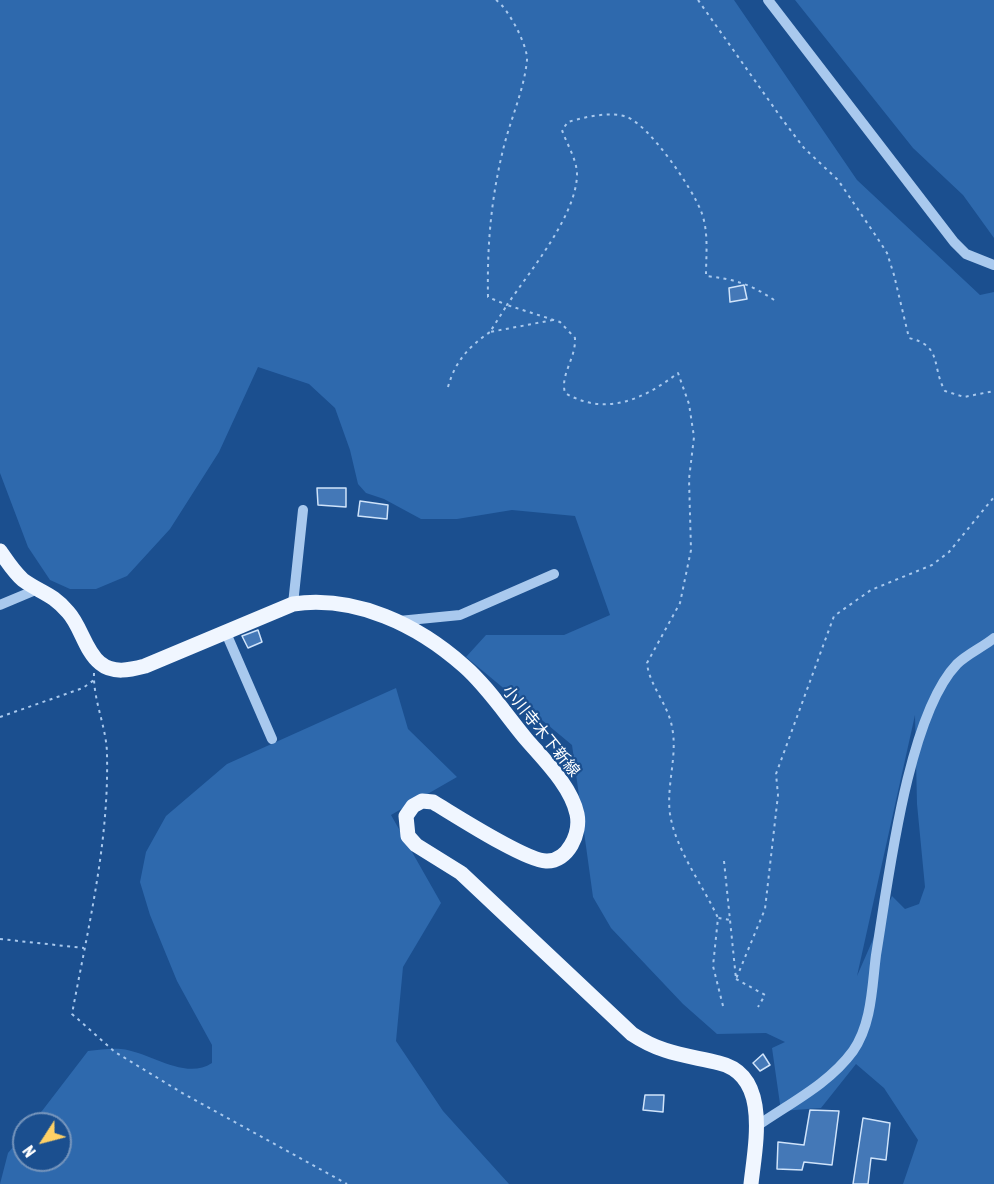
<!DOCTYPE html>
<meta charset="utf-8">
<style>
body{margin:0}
#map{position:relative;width:994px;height:1184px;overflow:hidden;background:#1b4f8f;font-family:"Asap Condensed",sans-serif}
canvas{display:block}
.north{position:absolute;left:12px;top:1112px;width:60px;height:60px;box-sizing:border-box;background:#1b4f8f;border:2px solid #7695bc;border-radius:50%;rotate:234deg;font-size:16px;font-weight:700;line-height:24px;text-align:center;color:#fff}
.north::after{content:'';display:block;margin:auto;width:21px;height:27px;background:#ffd166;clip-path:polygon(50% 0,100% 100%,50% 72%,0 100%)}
</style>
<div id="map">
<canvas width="994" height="1184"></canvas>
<div class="north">N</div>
</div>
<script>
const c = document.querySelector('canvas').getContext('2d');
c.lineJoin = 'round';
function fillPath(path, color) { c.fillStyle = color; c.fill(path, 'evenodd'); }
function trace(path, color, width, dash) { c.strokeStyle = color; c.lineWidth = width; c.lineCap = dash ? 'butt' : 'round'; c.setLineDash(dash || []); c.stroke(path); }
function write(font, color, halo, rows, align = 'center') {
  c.font = font + ' "Asap Condensed","Noto Sans JP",sans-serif'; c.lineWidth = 4.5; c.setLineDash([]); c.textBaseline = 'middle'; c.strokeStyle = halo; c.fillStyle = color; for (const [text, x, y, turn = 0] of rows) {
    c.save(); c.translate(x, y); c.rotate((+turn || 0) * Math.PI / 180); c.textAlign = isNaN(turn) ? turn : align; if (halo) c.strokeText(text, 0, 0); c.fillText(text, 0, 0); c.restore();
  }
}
fillPath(new Path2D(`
 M 0,0 L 734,0 L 857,180 L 980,295 L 994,292 L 994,1184 L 903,1184 L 918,1140 L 884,1088 L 856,1064 L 821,1108 L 781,1111 L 772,1048 L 785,1042 L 766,1033 L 717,1034 L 683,1004 L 611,928 L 593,897 L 572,745 L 466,657 L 486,635 L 564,635 L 610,615 L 575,516 L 512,510 L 457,519 L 421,519 L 384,499 L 366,493 L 358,484 L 350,450 L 335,408 L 309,384 L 258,367 L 219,452 L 170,529 L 127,576 L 96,589 L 70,589 L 50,580 L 28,547 L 0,473 ZM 915,715 L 917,804 L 925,887 L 919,904 L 905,909 L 892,896 L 857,976 Z
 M 795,0 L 994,0 L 994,238 L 963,195 L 913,148 Z
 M 396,688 L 408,729 L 457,777 L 391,815 L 441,903 L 403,967 L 396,1041 L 443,1111 L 509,1184 L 0,1184 L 8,1153 L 24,1134 L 24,1160 L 60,1160 L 60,1124 L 32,1124 L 88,1051 C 99,1050 111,1048 121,1049 C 150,1052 185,1081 212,1063 L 212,1045 L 177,981 L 150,915 L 140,882 L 146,852 L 166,816 L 227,764 Z`), '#2e69ad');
const building = new Path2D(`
 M 744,285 L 747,299 L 730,302 L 729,288 Z
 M 317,488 L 346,488 L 346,507 L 318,505 Z
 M 360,501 L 388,505 L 387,519 L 358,516 Z
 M 258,630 L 262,642 L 248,648 L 242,636 Z
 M 763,1054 L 770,1065 L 760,1071 L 753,1063 Z
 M 645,1095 L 664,1095 L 663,1112 L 643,1110 Z
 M 810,1110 L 839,1111 L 832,1165 L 804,1162 L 802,1170 L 777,1169 L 778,1142 L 804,1145 Z
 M 863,1118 L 890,1123 L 886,1160 L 871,1158 L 868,1184 L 853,1184 Z`);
fillPath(building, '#4478b7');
trace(building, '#cfe3fa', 1.5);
trace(new Path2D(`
 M 496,0 C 508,8 528,46 527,60 C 524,91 510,120 503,150 C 491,199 487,246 488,297 L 507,305 C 530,271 576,216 577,175 C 577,159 567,145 562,130 L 568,122 C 584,117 611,111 627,117 C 650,126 692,188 701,211 C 709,231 706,255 706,276 C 733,279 751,284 774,300
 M 698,0 L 782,119 L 804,148 L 838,180 L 876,236 L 887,253 L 894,275 L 909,338 C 943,346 931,366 945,391 L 964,397 L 994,391
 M 553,320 L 490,332 L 507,305 L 560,322 L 575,338 C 576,359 560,374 565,393 C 606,417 644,399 678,373 L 689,404 L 694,437 L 689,479 L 691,550 L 680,603 L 647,663 C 649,685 668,704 672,727 C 678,756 666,785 670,814 C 676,851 703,885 718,918
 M 448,387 C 455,362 468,347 490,332
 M 94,673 C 93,701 107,728 107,755 C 109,843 88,928 72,1014 L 115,1052 L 184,1094 L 347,1184
 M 0,717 L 83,688 L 94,680
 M 724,861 L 736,979 L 765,909 L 778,795 L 776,774 L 834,616 L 871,590 L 932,565 L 949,552 L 994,497
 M 0,939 L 84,948
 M 736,979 L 765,995 L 758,1007
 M 723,1006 L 713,966 L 718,918 L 730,920`), '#a9c9ee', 2, [3, 4.5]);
trace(new Path2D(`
 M 768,0 L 954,242 L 966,254 L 994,265
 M 293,604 L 303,510
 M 0,605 L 38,589
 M 399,621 L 460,615 L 554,574
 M 226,633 L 272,739
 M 757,1126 C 790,1103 829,1084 853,1051 C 872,1024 872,986 876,955 C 888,883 907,716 957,664 C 967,654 983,647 994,638`), '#a9c9ee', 10);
trace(new Path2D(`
 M 0,551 C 7,561 13,571 23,580 C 41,593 52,593 68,612 C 81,626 85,651 100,663 C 113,674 130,670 145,666 L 293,604 C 356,595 418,625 464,666 C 487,686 506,715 526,739 C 544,760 571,786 577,814 C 581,833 568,862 546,861 C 524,860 455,815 433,802 L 422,801 L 413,806 L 406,816 L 408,836 L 416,845 L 461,873 L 632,1034 C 662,1054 686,1055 719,1063 C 771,1075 755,1146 751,1184`), '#f0f6ff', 15);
write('16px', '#fff', '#1b4f8f', [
 ["小川寺木下新線",541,731,51]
]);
</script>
